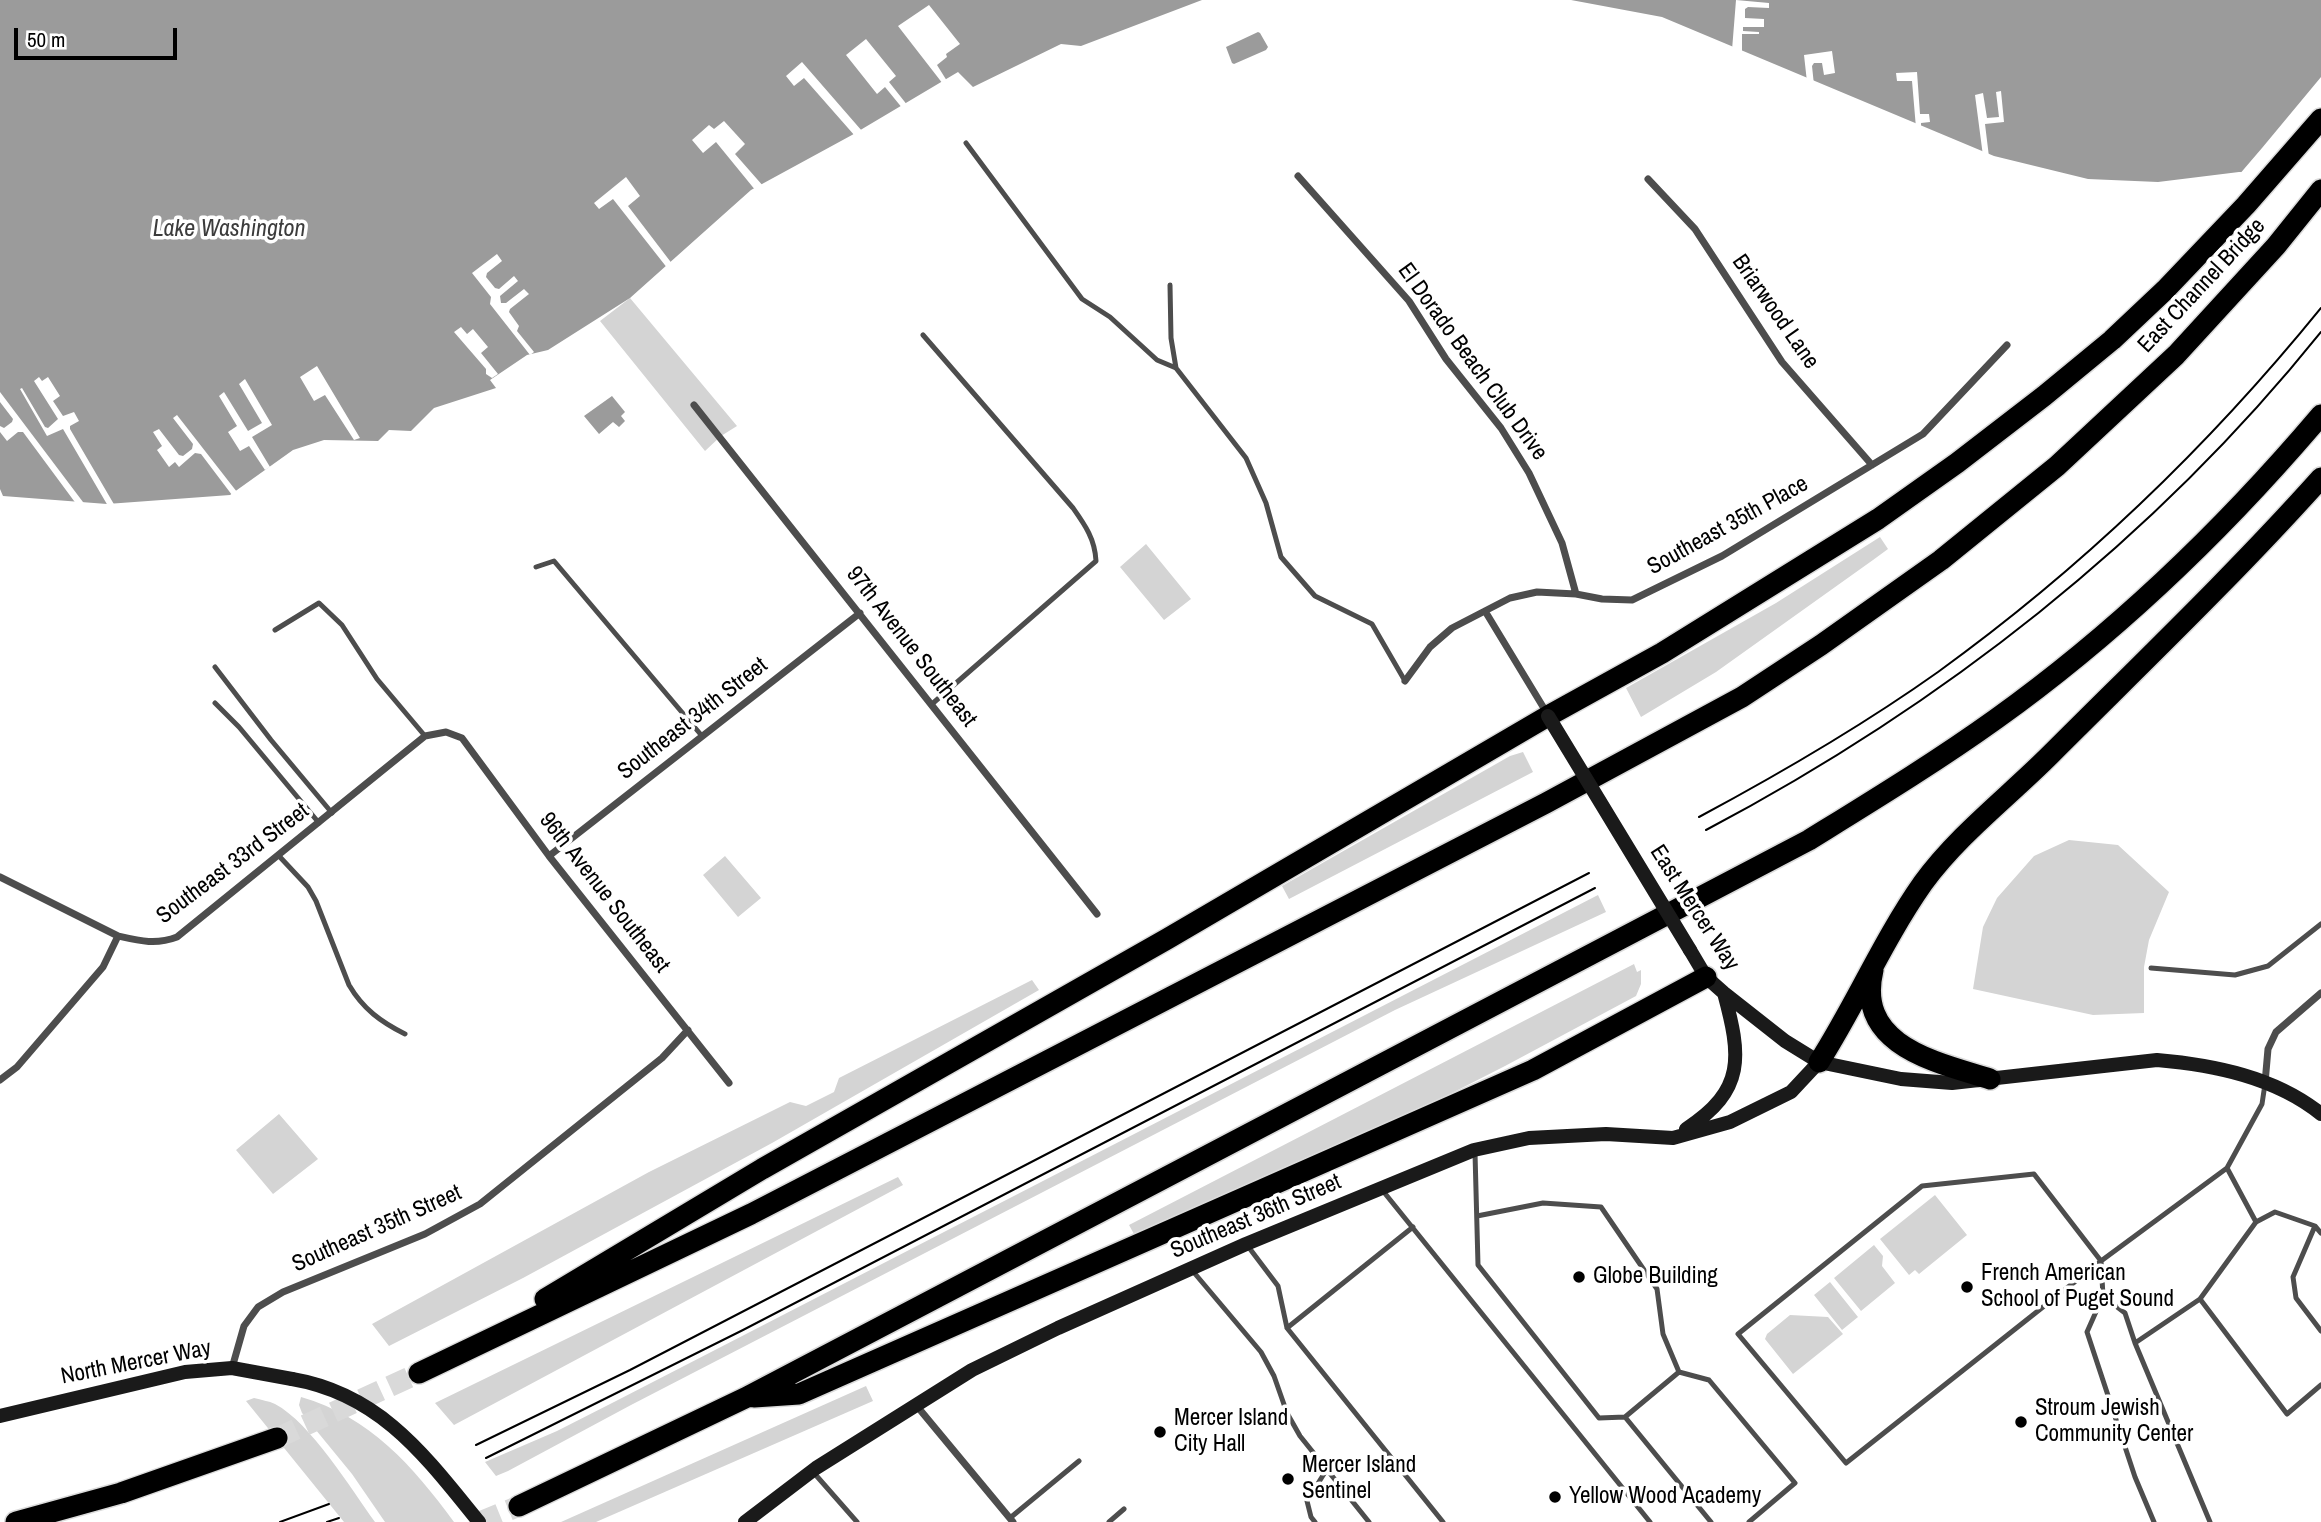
<!DOCTYPE html>
<style>
body{margin:0}
#map{position:relative;width:2321px;height:1522px;overflow:hidden;background:#fff;font-family:"Archivo Narrow",sans-serif}
canvas{display:block}
.scale{position:absolute;left:14px;top:28px;width:163px;height:32px;box-sizing:border-box;border:4px solid #000;border-top:0;padding-left:9px;font-size:21px;line-height:24px;white-space:nowrap;color:#000;-webkit-text-stroke:5px #fff;paint-order:stroke}
</style>
<div id="map">
<canvas width="2321" height="1522"></canvas>
<div class="scale">50 m</div>
</div>
<script>
const c = document.querySelector('canvas').getContext('2d');
c.lineJoin = 'round';
function fillPath(path, color) { c.fillStyle = color; c.fill(path, 'evenodd'); }
function trace(path, color, width, dash) { c.strokeStyle = color; c.lineWidth = width; c.lineCap = dash ? 'butt' : 'round'; c.setLineDash(dash || []); c.stroke(path); }
function write(font, color, halo, rows, align = 'center') {
  c.font = font + ' "Archivo Narrow",sans-serif'; c.lineWidth = 7; c.setLineDash([]); c.textBaseline = 'middle'; c.strokeStyle = halo; c.fillStyle = color; for (const [text, x, y, turn = 0] of rows) {
    c.save(); c.translate(x, y); c.rotate((+turn || 0) * Math.PI / 180); c.textAlign = isNaN(turn) ? turn : align; if (halo) c.strokeText(text, 0, 0); c.fillText(text, 0, 0); c.restore();
  }
}
fillPath(new Path2D(`
 M 630,298 L 737,426 L 721,436 L 705,451 L 600,321 Z
 M 1880,537 L 1888,549 L 1873,560 L 1716,672 L 1641,717 L 1626,688 L 1776,603 Z
 M 1146,544 L 1191,599 L 1164,620 L 1120,567 Z
 M 1523,752 L 1533,772 L 1289,899 L 1282,886 L 1510,756 Z
 M 2069,840 L 2118,845 L 2169,892 L 2149,940 L 2144,967 L 2144,1013 L 2093,1015 L 1973,989 L 1983,927 L 1997,898 L 2034,856 Z
 M 725,856 L 761,898 L 738,917 L 703,875 Z
 M 1598,895 L 1606,912 L 1395,1010 L 631,1405 L 508,1471 L 496,1476 L 485,1462 L 557,1431 L 616,1401 Z
 M 1634,964 L 1637,972 L 1641,970 L 1641,984 L 1636,996 L 1505,1066 L 1405,1117 L 1134,1234 L 1129,1225 Z
 M 1032,980 L 1039,990 L 772,1143 L 523,1278 L 389,1346 L 372,1324 L 649,1172 L 790,1102 L 806,1106 L 834,1092 L 839,1078 Z
 M 279,1114 L 318,1159 L 273,1194 L 236,1150 Z
 M 898,1177 L 903,1185 L 454,1425 L 435,1403 Z
 M 1935,1195 L 1967,1235 L 1919,1274 L 1915,1270 L 1909,1275 L 1880,1239 Z
 M 1874,1245 L 1883,1256 L 1882,1266 L 1895,1283 L 1861,1311 L 1834,1278 Z
 M 1830,1282 L 1858,1317 L 1842,1330 L 1814,1295 Z
 M 1790,1315 L 1828,1317 L 1843,1334 L 1793,1374 L 1765,1339 L 1767,1334 Z
 M 866,1386 L 873,1401 L 596,1522 L 561,1522 Z
 M 301,1397 C 370,1417 413,1466 454,1522 L 385,1522 L 352,1474 L 302,1413 L 299,1405 Z
 M 254,1398 C 261,1400 269,1401 275,1404 C 311,1423 351,1489 375,1522 L 344,1522 L 246,1401 Z`), '#d4d4d4');
fillPath(new Path2D(`
 M 0,0 L 1202,0 L 1081,46 L 1061,44 L 973,87 L 958,72 L 852,135 L 751,190 L 630,298 L 548,350 L 527,355 L 490,380 L 496,388 L 434,408 L 411,431 L 389,430 L 378,441 L 324,440 L 293,450 L 230,495 L 107,504 L 3,496 L 0,489 Z
 M 1571,0 L 2321,0 L 2321,174 L 2239,172 L 2158,182 L 2088,179 L 1994,156 L 1662,17 Z
 M 1258,32 L 1260,33 L 1268,47 L 1266,50 L 1234,64 L 1232,63 L 1226,47 Z
 M 612,396 L 625,412 L 621,416 L 625,421 L 619,427 L 613,422 L 599,434 L 584,416 Z`), '#9b9b9b');
fillPath(new Path2D(`
 M 1736,0 L 1769,3 L 1769,8 L 1748,7 L 1745,9 L 1745,18 L 1764,19 L 1764,27 L 1743,27 L 1743,31 L 1759,32 L 1759,34 L 1742,34 L 1742,54 L 1732,50 Z
 M 929,5 L 960,44 L 946,54 L 947,57 L 937,65 L 947,81 L 943,84 L 898,26 Z
 M 866,39 L 896,76 L 889,82 L 908,106 L 903,109 L 885,87 L 877,94 L 846,55 Z
 M 1832,51 L 1835,73 L 1824,75 L 1822,63 L 1814,63 L 1812,66 L 1814,85 L 1807,82 L 1804,55 Z
 M 802,62 L 862,131 L 855,136 L 804,78 L 794,86 L 786,76 Z
 M 1917,72 L 1920,114 L 1929,114 L 1930,122 L 1921,123 L 1921,130 L 1916,128 L 1912,81 L 1897,81 L 1896,73 Z
 M 2321,77 L 2321,177 L 2238,176 L 2262,148 Z
 M 2001,91 L 2004,122 L 1985,124 L 1989,157 L 1987,157 L 1983,156 L 1975,95 L 1983,93 L 1987,118 L 1999,117 L 1996,92 Z
 M 724,121 L 745,144 L 735,154 L 764,187 L 756,191 L 716,142 L 703,153 L 692,140 L 709,125 L 714,129 Z
 M 626,177 L 640,196 L 628,206 L 673,265 L 668,269 L 613,199 L 599,209 L 594,203 Z
 M 497,254 L 502,261 L 487,273 L 486,277 L 495,288 L 499,289 L 514,276 L 518,281 L 500,296 L 501,303 L 506,303 L 524,289 L 529,294 L 510,309 L 509,312 L 519,326 L 517,331 L 534,352 L 530,355 L 490,304 L 491,297 L 472,273 Z
 M 461,327 L 467,334 L 473,329 L 488,347 L 481,353 L 498,374 L 492,378 L 486,374 L 486,369 L 454,332 Z
 M 317,366 L 360,438 L 354,440 L 325,395 L 314,401 L 300,377 Z
 M 39,377 L 42,381 L 48,377 L 60,396 L 53,401 L 63,416 L 74,412 L 79,421 L 70,426 L 70,429 L 115,506 L 108,506 L 63,429 L 47,436 L 20,389 L 22,388 L 45,427 L 48,428 L 58,419 L 34,381 Z
 M 245,379 L 272,425 L 252,437 L 270,467 L 265,470 L 249,446 L 240,451 L 228,432 L 237,426 L 219,396 L 224,392 L 248,431 L 262,423 L 239,384 Z
 M 0,392 L 86,506 L 77,505 L 23,432 L 18,432 L 7,441 L 0,432 L 0,426 L 4,428 L 12,422 L 13,419 L 0,402 Z
 M 177,415 L 237,492 L 232,495 L 201,454 L 195,453 L 179,467 L 175,462 L 169,467 L 157,450 L 162,446 L 153,432 L 159,429 L 179,455 L 183,456 L 192,449 L 193,444 L 173,418 Z`), '#fff');
trace(new Path2D(`
 M 277,1438 L 419,1373
 M 480,1522 L 519,1506`), '#d9d9d9', 21, [21, 10]);
const highway = new Path2D(`
 M 1873,970 C 1855,1046 1936,1062 1990,1079
 M 1819,1062 C 1856,1004 1883,940 1923,883 C 1958,835 2008,797 2050,755 C 2141,664 2235,574 2321,478
 M 545,1299 L 762,1169 L 1167,939 L 1548,716 L 1662,653 L 1878,519 L 1957,463 L 2044,396 L 2112,340 L 2165,290 L 2246,205 L 2321,119
 M 419,1373 L 751,1214 L 1546,803 L 1742,697 L 1821,645 L 1941,560 L 2057,466 L 2176,355 L 2276,246 L 2321,190
 M 754,1397 L 799,1394 L 1533,1070 L 1706,977
 M 519,1506 L 745,1398 L 1809,840 C 1872,801 1936,762 1996,719 C 2116,633 2226,527 2321,415
 M 16,1522 L 121,1493 L 277,1438`);
trace(highway, '#dbdbdb', 24);
trace(new Path2D(`
 M 966,143 L 1082,299 L 1110,317 L 1157,360 L 1176,368
 M 1170,285 L 1171,338 L 1176,368 L 1246,458 L 1266,503 L 1281,557 L 1315,596 L 1372,624 L 1405,681
 M 923,335 L 1073,508 C 1085,525 1095,539 1096,561 L 932,704
 M 536,567 L 554,561 L 702,736
 M 275,630 L 319,603 L 342,625 L 377,679 L 425,736
 M 215,667 L 271,740 L 332,813
 M 215,703 L 239,727 L 319,823
 M 279,856 L 308,887 L 316,901 L 349,985 C 363,1009 381,1022 405,1034
 M 2151,968 L 2235,975 L 2268,966 L 2321,924
 M 1475,1153 L 1478,1265 L 1599,1418 L 1625,1417 L 1679,1372 L 1663,1334 L 1657,1289 L 1601,1207 L 1543,1203 L 1477,1216
 M 2034,1174 L 2101,1261 L 1846,1463 L 1738,1334 L 1922,1186 Z
 M 1383,1191 L 1650,1522
 M 2256,1222 L 2275,1212 L 2315,1226 L 2321,1233
 M 2315,1226 L 2293,1277 L 2296,1298 L 2321,1331
 M 1413,1227 L 1287,1328 L 1443,1522
 M 1247,1245 L 1278,1286 L 1287,1328
 M 1191,1269 L 1261,1352 L 1274,1376 L 1287,1413 L 1300,1436 L 1369,1522
 M 2103,1296 L 2125,1313 L 2135,1343 L 2210,1522
 M 2200,1299 L 2287,1414 L 2321,1385
 M 2135,1343 L 2200,1299 L 2256,1222 L 2227,1168
 M 1679,1372 L 1709,1380 L 1795,1483 L 1749,1522
 M 1625,1417 L 1711,1522
 M 814,1473 L 857,1522
 M 1010,1518 L 1079,1461
 M 1109,1522 L 1124,1509
 M 1315,1522 L 1311,1517 L 1307,1501 L 1327,1469
 M 2154,1522 L 2135,1477 L 2087,1332 L 2103,1296 L 2101,1261 L 2227,1168 L 2262,1104 L 2265,1084`), '#4d4d4d', 5);
trace(new Path2D(`
 M 1298,176 L 1409,301 L 1446,359 L 1501,428 L 1529,473 L 1562,543 L 1576,594
 M 1648,179 L 1695,229 L 1782,362 L 1872,465
 M 694,405 L 1097,914
 M 1485,611 L 1548,715
 M 1405,681 L 1430,647 L 1452,628 L 1510,598 L 1537,592 L 1576,594 L 1602,599 L 1632,600 L 1722,556 L 1923,434 L 2007,345
 M 549,856 L 860,613
 M 0,877 L 118,936
 M 0,1080 L 17,1067 L 103,967 L 118,936 C 140,941 156,945 177,937 L 425,736 L 446,732 L 462,738 L 549,856 L 729,1083
 M 2265,1083 L 2268,1049 L 2276,1032 L 2321,993
 M 232,1368 L 244,1326 L 258,1307 L 283,1292 L 425,1234 L 480,1204 L 662,1058 L 688,1030
 M 916,1405 L 1013,1522`), '#4d4d4d', 7);
trace(new Path2D(`
 M 1690,950 L 1706,977 L 1724,993 L 1785,1041 L 1819,1062 L 1901,1079 L 1952,1083 L 2157,1060 C 2214,1065 2275,1077 2321,1114
 M 1686,1129 C 1746,1090 1741,1056 1724,993
 M 0,1416 L 185,1372 L 232,1368 L 292,1379
 M 745,1522 L 816,1468 L 972,1370 L 1058,1328 L 1246,1244 L 1474,1150 L 1529,1138 L 1606,1134 L 1673,1138 L 1730,1122 L 1791,1092 L 1819,1062`), '#1a1a1a', 14);
trace(highway, '#000', 21);
trace(new Path2D(`
 M 1699,817 C 1781,773 1862,726 1938,672 C 2082,568 2209,446 2321,308
 M 1706,830 C 1941,706 2154,540 2321,332
 M 476,1445 L 630,1370 L 1589,873
 M 486,1458 L 743,1330 L 1595,888
 M 280,1522 L 329,1504
 M 327,1522 L 339,1518`), '#000', 2);
trace(new Path2D(`
 M 1548,716 L 1690,950
 M 292,1379 C 381,1394 426,1457 479,1522`), '#1a1a1a', 14);
for (const [x, y, r, color] of [
 [1579,1277,7,"#000"],
 [1967,1287,7,"#000"],
 [2021,1422,7,"#000"],
 [1160,1432,7,"#000"],
 [1288,1479,7,"#000"],
 [1555,1497,7,"#000"]
]) { const dot = new Path2D(); dot.arc(x, y, r, 0, 2 * Math.PI); c.fillStyle = color; c.fill(dot); trace(dot, '#fff', 2.5); }
write('23px', '#000', '#fff', [
 ["East Channel Bridge",2202,286,-47],
 ["Briarwood Lane",1775,312,55],
 ["El Dorado Beach Club Drive",1472,362,54],
 ["Southeast 35th Place",1728,526,-29],
 ["97th Avenue Southeast",911,647,52],
 ["Southeast 34th Street",693,719,-38],
 ["Southeast 33rd Street",233,864,-37],
 ["96th Avenue Southeast",604,893,52],
 ["East Mercer Way",1694,908,57],
 ["Southeast 36th Street",1256,1217,-23],
 ["Southeast 35th Street",377,1229,-24],
 ["North Mercer Way",136,1363,-11]
]);
write('23px', '#000', '#fff', [
 ["French American",1981,1274],
 ["School of Puget Sound",1981,1300],
 ["Globe Building",1593,1277],
 ["Stroum Jewish",2035,1409],
 ["Community Center",2035,1435],
 ["Mercer Island",1174,1419],
 ["City Hall",1174,1445],
 ["Mercer Island",1302,1466],
 ["Sentinel",1302,1492],
 ["Yellow Wood Academy",1569,1497]
], 'left');
write('italic 24px', '#3c3c3c', '#fff', [
 ["Lake Washington",229,230]
]);
</script>
